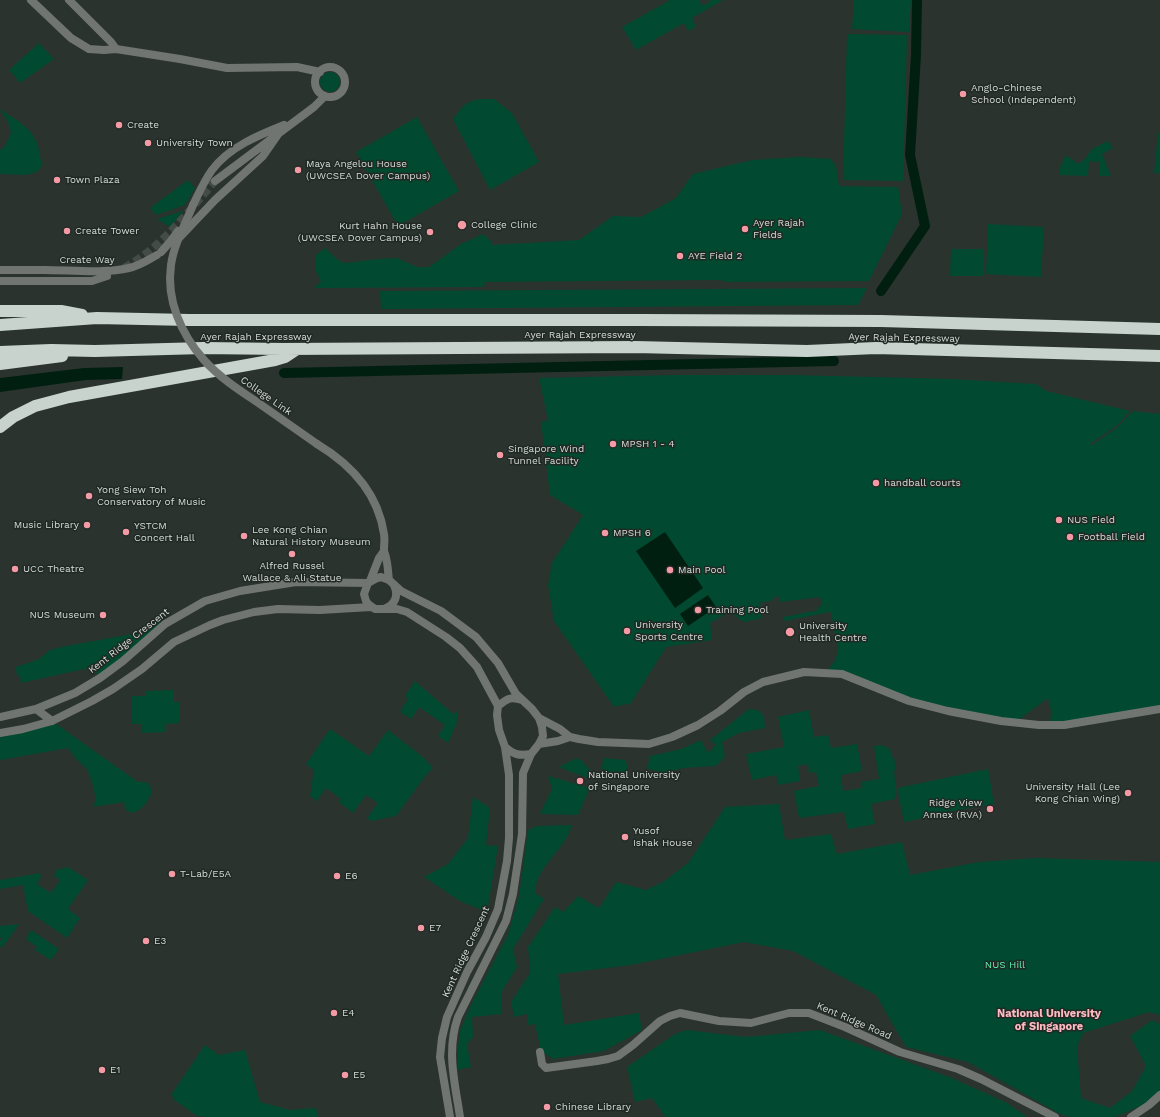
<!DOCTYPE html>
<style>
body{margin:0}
canvas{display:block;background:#2a332e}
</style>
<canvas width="1160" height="1117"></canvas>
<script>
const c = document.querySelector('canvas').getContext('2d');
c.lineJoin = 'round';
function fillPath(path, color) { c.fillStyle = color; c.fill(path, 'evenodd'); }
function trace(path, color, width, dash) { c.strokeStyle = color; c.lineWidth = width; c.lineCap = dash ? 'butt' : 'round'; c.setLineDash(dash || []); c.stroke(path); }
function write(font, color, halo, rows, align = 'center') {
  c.font = font + ' "Work Sans",sans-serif'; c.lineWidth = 3; c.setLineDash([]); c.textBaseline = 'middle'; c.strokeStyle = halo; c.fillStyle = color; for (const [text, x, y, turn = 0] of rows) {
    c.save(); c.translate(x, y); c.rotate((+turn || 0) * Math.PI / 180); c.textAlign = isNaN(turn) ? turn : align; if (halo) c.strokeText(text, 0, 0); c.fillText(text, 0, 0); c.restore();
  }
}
fillPath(new Path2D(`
 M 670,0 L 699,0 L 703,6 L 709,2 L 709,0 L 723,0 L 692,18 L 696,27 L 688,31 L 684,23 L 636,50 L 622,27 Z
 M 854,0 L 911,0 L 909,32 L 852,29 Z
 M 847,34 L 907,35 L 903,181 L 843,180 Z
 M 39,43 L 54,59 L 20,83 L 9,70 Z
 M320 82a10 10 0 1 1 20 0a10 10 0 1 1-20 0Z
 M 480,99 L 494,99 L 512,113 L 539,162 L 490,190 L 453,119 C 462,107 464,102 480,99 Z
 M 0,109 C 15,119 30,126 37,143 C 40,151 39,157 43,164 L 37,172 L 26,175 L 0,174 L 0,150 L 5,146 L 11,133 L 8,122 Z
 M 417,117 L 459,191 L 398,226 L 356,152 Z
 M 1158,133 L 1160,133 L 1160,173 L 1154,173 Z
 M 1108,141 L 1113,148 L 1102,154 L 1111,176 L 1100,176 L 1100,162 L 1089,161 L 1088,176 L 1060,175 L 1059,169 L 1066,155 L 1078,164 L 1084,160 L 1092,149 Z
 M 800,157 L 831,159 L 836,166 L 839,186 L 898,187 L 902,214 L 869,281 L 726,282 L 720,280 L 485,282 L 484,287 L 314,288 L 321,281 L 316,271 L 316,255 L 325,248 L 338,260 L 345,263 L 379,259 L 397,258 L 417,267 L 429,267 L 461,244 L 483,234 L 491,241 L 491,245 L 579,240 L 613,216 L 641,217 L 676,198 L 693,174 L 752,160 Z
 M 188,180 L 195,188 L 185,205 L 156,215 L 150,208 Z
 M 184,210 L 170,227 L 157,219 L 182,211 Z
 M 988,224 L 1044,227 L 1041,277 L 986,274 Z
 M 951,249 L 984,249 L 984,276 L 950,276 Z
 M 867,288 L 858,305 L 381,309 L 380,291 Z
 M 675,375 L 792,375 L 952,379 L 1036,384 L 1046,391 L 1130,411 L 1119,424 L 1090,444 L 1092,445 L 1119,426 L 1133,411 L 1160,414 L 1160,709 L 1050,725 L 1051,711 L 1048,698 L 1017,721 L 976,717 L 826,673 L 835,660 L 838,651 L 831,612 L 784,621 L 783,617 L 818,610 L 818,607 L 822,606 L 820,597 L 780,602 L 778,596 L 774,597 L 774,600 L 760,603 L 762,618 L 744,622 L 730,612 L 710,623 L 712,640 L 666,647 L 631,703 L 614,707 L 554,621 L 548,585 L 552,563 L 583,515 L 550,495 L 541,422 L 548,420 L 539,378 Z
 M 161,618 L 165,624 L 100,678 C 96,670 92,669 84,669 L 21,683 L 20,676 L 17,676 L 16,667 L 39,659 L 50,650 L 66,646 L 138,633 Z
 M 415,681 L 453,714 L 458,711 L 457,722 L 448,743 L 438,736 L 445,725 L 419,707 L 411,719 L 400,712 L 408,699 L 405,696 Z
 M 174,690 L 174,702 L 180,702 L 180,723 L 166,724 L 166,732 L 142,733 L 142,724 L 132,724 L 132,696 L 145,696 L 145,691 Z
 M 749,709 L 758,710 L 764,716 L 765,728 L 739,733 L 722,742 L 725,757 L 716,766 L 683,768 L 666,773 L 647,769 L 650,756 L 681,749 L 701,740 L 708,753 L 716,745 L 710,740 Z
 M 809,710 L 814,737 L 828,735 L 831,748 L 857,744 L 862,771 L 841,775 L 843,791 L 862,788 L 861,782 L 879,779 L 874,746 L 882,745 L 890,749 L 892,757 L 894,757 L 896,770 L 894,771 L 895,780 L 896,799 L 871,804 L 875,824 L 848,829 L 844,812 L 799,818 L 794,791 L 819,786 L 816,772 L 809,773 L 808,764 L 798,766 L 800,781 L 778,785 L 776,775 L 752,780 L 746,754 L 784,747 L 778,717 Z
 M 52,721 L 138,782 C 147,781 150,783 152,792 C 147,802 143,810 132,813 L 125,809 L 124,802 L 93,807 L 96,800 L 92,782 L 87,769 L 76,759 L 68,748 L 0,760 L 0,733 Z
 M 330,729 L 369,756 L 388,730 L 423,757 L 433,768 L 426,775 L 396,816 L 371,821 L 367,818 L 378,803 L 366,795 L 353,813 L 339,802 L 341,799 L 326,788 L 317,801 L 310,796 L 314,770 L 306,764 Z
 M 576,758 L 582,761 L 592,772 L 590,779 L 559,767 Z
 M 604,758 L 625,760 L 627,765 L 627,773 L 617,771 L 612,774 L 601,769 Z
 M 988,769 L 994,804 L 940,813 L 940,815 L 904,822 L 897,788 Z
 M 548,776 L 590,788 L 578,815 L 540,814 L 552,789 Z
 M 473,797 L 490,808 L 486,845 L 498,846 L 487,912 L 460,901 L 424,877 L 448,864 L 468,838 Z
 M 779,804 L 785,840 L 831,834 L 837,854 L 902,842 L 910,875 L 979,862 L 1036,858 L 1160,862 L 1160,1015 L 1149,1012 L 1083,1033 L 1077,1047 L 1081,1098 L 1110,1108 L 1132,1091 L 1146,1066 L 1130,1036 L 1152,1020 L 1160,1024 L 1160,1094 L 1148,1103 L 1115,1117 L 1069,1117 L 1060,1114 L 968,1062 L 906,1047 L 876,995 L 793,951 L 744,942 L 631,965 L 558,974 L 564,1025 L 639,1013 L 642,1030 L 604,1051 L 553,1059 L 541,1051 L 535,1024 L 528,1025 L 527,1014 L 514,1017 L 511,1002 L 530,973 L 528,947 L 555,907 L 563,912 L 578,896 L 599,908 L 616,882 L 646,890 L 663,882 L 688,863 L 725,807 Z
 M 572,825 C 570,830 568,836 565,840 C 554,858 536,871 535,893 L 544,899 L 513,949 L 517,967 L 501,993 L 501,1014 L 472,1017 L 473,1037 L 467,1044 L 471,1067 L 458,1070 L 457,1056 L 460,1031 L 470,1007 L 508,934 L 519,897 L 528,830 L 537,826 Z
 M 68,867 L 88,880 L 68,909 L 80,918 L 67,938 L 28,911 L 23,885 L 0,889 L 0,880 L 40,873 L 41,877 L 37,884 L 51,893 L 60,880 L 54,876 L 56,870 Z
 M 19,924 L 2,948 L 0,946 L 0,941 L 2,938 L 0,937 L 0,926 Z
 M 31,930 L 59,949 L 51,960 L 35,950 L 37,947 L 26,939 Z
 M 687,1030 L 746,1037 L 820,1030 L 952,1078 L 1007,1103 L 1027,1117 L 665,1117 L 652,1098 L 635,1102 L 627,1067 L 675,1034 Z
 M 205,1045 L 219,1055 L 245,1050 L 260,1102 L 290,1110 L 316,1108 L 318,1117 L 206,1117 L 197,1116 L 173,1099 L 174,1097 L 171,1095 Z`), '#014930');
fillPath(new Path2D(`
 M 123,367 L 122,379 L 86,380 L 0,392 L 0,378 L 84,368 Z
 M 665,532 L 703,588 L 675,608 L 636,551 Z
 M 708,595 L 716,607 L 688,626 L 680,614 Z`), '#001f11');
trace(new Path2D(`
 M 881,291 L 925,226 L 910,155 L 916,55 L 917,0
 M 284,373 L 834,361`), '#001f11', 10);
trace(new Path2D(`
 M 124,268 C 161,248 188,212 215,181`), '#444c47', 8, [8, 4]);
trace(new Path2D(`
 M 31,0 L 71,38 L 89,49 L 104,50 L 116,49 L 180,59 L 227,68 L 297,67 L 320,72
 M 69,0 L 111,42 L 116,49
 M315 82a15 15 0 1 1 30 0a15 15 0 1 1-30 0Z
 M 215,181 L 314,107 L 325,96
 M 193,205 C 199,193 204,181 212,170 C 229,147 259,135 284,125
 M 179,238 L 215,200 L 263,156 L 279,133
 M 0,270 L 44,270
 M 0,281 L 92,281 L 107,276
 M 317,444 C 352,465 378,493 384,534 C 385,539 384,544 384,550 C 384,553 386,555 386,558 C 388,565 388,573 389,580
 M 370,581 L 379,558 L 384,551
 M 384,609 C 395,605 399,596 394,585
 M 498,706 C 507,699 510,696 522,700
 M 36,709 L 52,721
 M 0,717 L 36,709 L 75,693 L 100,678 L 123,661 L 165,624 L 205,601 L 240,591 L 296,582 L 368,583
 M 539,718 L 560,729 L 570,737 L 579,739 L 598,742 L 649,744 L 672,737 L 698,725 L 720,711 L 744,692 L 763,682 L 804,672 L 842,674 L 909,701 L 948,711 L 1001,721 L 1039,725 L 1064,725 L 1160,709
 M 0,733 L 23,729 L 52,721 L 92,701 L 113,689 L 142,669 L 174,642 L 210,625 L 223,620 L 254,612 L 278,609 L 320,610 L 371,607
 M 539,744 L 558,741 L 570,737
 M 505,747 C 514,755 520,756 531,754
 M 540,1052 L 542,1064 L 546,1068 L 597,1061 L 608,1059 L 618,1056 L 633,1045 L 660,1021 L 670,1016 L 680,1013 L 719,1021 L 751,1023 L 789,1013 L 809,1013 L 845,1027 L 900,1052 L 958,1069 L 981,1079 L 1055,1117
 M 450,1117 L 440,1057 L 442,1038 L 447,1017 L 467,972 L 486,937 L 498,909 L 507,861 L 509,838 L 509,775 L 505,747 L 499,730 L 497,715 L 498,706 L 477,667 L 460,648 L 446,637 L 407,612 L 397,609 L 375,609 L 368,604 L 366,601 L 364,594 L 368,583 L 377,578 L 381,577 L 389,580 L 401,591 L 441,611 L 476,637 L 498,663 L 516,694 L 532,709 L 539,718 L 542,727 L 543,736 L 539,744 L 531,754 L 523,773 L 522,834 L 513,894 L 506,921 L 458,1017 C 446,1051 455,1083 460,1117
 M 1131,1117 L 1149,1105 L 1160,1095`), '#707572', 8);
trace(new Path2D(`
 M 0,311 L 61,311 L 82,315
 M 0,325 L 97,318 L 189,320 L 640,320 L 881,321 L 1160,329
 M 0,352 L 51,350 L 95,351 L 203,348 L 283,349 L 635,347 L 807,351 L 876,348 L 1160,356
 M 0,364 L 62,356
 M 0,427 L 13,417 L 35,406 L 69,397 L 275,360 L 285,357 L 297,349`), '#c8d3cd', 12);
trace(new Path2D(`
 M 193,205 C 185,225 174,244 171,265 C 166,300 181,334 204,360 C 219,377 239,390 257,402 C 277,416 297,430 317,444
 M 161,252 L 170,242 L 178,231
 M 44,270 C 70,270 104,274 129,268 C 139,266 148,260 157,255`), '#707572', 8);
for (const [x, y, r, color] of [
 [963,94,4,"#f49aa5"],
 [119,125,4,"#f49aa5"],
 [148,143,4,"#f49aa5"],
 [298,170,4,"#f49aa5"],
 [57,180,4,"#f49aa5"],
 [462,225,5,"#f49aa5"],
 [745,229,4,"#f49aa5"],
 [67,231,4,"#f49aa5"],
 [430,232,4,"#f49aa5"],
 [680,256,4,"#f49aa5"],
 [613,444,4,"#f49aa5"],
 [500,455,4,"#f49aa5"],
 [876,483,4,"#f49aa5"],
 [89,496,4,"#f49aa5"],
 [1059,520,4,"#f49aa5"],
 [87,525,4,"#f49aa5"],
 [126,532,4,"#f49aa5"],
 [605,533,4,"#f49aa5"],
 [244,536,4,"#f49aa5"],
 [1070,537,4,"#f49aa5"],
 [292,554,4,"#f49aa5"],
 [15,569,4,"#f49aa5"],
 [670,570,4,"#f49aa5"],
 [698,610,4,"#f49aa5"],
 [103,615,4,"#f49aa5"],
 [627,631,4,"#f49aa5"],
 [790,632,5,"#f49aa5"],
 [580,781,4,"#f49aa5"],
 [1128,793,4,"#f49aa5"],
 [990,809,4,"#f49aa5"],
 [625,837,4,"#f49aa5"],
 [172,874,4,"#f49aa5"],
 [337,876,4,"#f49aa5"],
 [421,928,4,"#f49aa5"],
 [146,941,4,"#f49aa5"],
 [334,1013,4,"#f49aa5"],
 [102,1070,4,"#f49aa5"],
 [345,1075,4,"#f49aa5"],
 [547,1107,4,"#f49aa5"]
]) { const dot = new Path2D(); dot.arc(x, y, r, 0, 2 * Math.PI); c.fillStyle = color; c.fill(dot); trace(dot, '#212925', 1.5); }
write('10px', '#d5dad7', '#212925', [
 ["Anglo-Chinese",971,88],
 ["School (Independent)",971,100],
 ["Create",127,125],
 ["University Town",156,143],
 ["Maya Angelou House",306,164],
 ["(UWCSEA Dover Campus)",306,176],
 ["Town Plaza",65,180],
 ["Ayer Rajah",753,223],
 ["Fields",753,235],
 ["College Clinic",471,225],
 ["Kurt Hahn House",422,226,"right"],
 ["(UWCSEA Dover Campus)",422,238,"right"],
 ["Create Tower",75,231],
 ["AYE Field 2",688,256],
 ["MPSH 1 - 4",621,444],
 ["Singapore Wind",508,449],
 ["Tunnel Facility",508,461],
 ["handball courts",884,483],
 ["Yong Siew Toh",97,490],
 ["Conservatory of Music",97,502],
 ["NUS Field",1067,520],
 ["Music Library",79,525,"right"],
 ["YSTCM",134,526],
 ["Concert Hall",134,538],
 ["Lee Kong Chian",252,530],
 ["Natural History Museum",252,542],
 ["MPSH 6",613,533],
 ["Football Field",1078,537],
 ["Alfred Russel",292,566,"center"],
 ["Wallace & Ali Statue",292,578,"center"],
 ["UCC Theatre",23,569],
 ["Main Pool",678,570],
 ["Training Pool",706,610],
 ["NUS Museum",95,615,"right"],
 ["University",635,625],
 ["Sports Centre",635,637],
 ["University",799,626],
 ["Health Centre",799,638],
 ["National University",588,775],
 ["of Singapore",588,787],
 ["University Hall (Lee",1120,787,"right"],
 ["Kong Chian Wing)",1120,799,"right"],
 ["Ridge View",982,803,"right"],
 ["Annex (RVA)",982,815,"right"],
 ["Yusof",633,831],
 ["Ishak House",633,843],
 ["T-Lab/E5A",180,874],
 ["E6",345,876],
 ["E7",429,928],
 ["E3",154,941],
 ["E4",342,1013],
 ["E1",110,1070],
 ["E5",353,1075],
 ["Chinese Library",555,1107]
], 'left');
write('10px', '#d5dad7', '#212925', [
 ["Create Way",87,260],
 ["Ayer Rajah Expressway",580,335],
 ["Ayer Rajah Expressway",256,337],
 ["Ayer Rajah Expressway",904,338,1],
 ["College Link",266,396,35],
 ["Kent Ridge Crescent",129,641,-38],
 ["Kent Ridge Crescent",466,952,-65],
 ["Kent Ridge Road",854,1021,23]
]);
write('10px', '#5ff1b3', '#212925', [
 ["NUS Hill",1005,965]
]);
write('bold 11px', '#febac1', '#212925', [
 ["National University",1049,1014],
 ["of Singapore",1049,1027]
]);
</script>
